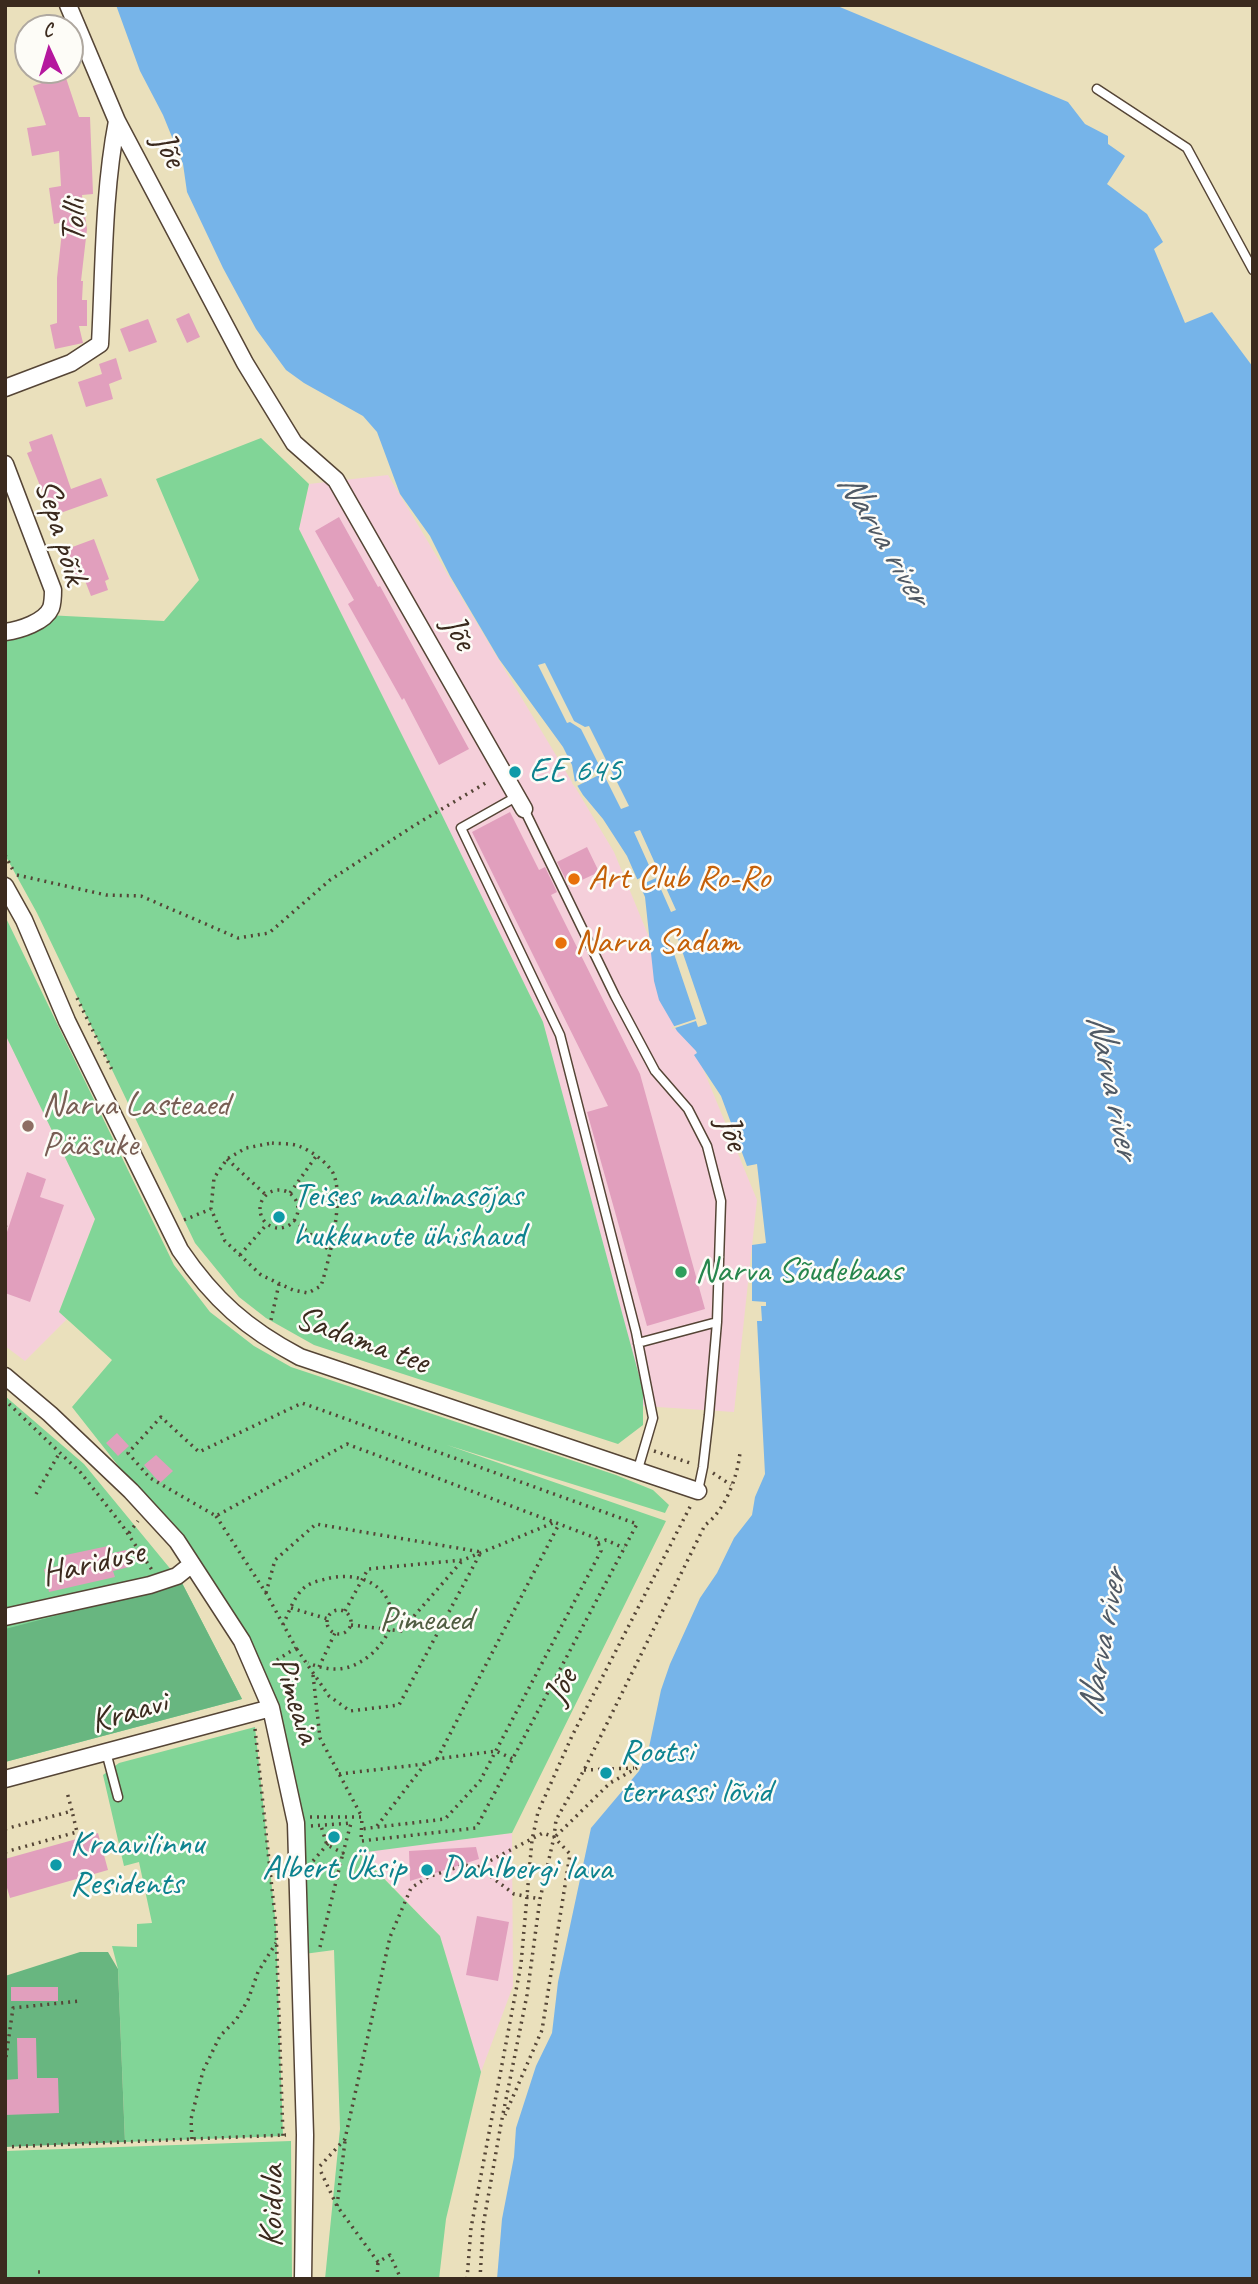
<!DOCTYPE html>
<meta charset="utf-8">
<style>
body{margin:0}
#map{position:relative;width:1258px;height:2284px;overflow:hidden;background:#eae0bc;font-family:Caveat,sans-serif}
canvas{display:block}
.frame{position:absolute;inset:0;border:7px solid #3b2a1e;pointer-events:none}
.north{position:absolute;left:14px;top:14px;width:70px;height:70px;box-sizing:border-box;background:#fdfcf7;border:2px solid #afa8a0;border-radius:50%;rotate:356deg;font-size:19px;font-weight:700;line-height:28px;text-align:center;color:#3b2a1e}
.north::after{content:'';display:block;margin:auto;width:24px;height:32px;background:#b5179e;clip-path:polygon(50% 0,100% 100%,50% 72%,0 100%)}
</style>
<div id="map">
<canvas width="1258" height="2284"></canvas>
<div class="frame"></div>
<div class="north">С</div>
</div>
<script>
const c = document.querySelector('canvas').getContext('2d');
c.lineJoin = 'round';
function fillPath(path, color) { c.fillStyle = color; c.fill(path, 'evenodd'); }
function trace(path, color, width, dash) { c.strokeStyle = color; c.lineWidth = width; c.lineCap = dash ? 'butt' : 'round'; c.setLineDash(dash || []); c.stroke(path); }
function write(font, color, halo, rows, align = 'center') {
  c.font = font + ' Caveat,sans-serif'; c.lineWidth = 5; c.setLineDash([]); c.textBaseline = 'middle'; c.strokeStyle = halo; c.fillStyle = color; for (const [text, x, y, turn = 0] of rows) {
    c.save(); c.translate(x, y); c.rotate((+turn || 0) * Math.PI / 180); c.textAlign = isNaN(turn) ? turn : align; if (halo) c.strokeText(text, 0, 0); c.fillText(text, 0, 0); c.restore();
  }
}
fillPath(new Path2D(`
 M 388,475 L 614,852 L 757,1200 L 734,1412 L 642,1406 L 543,1022 L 299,529 L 309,484 Z
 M 5,1034 L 95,1219 L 59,1312 L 67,1319 L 25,1361 L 5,1346 Z
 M 512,1833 L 513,1986 L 481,2072 L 440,1936 L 359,1852 Z`), '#f5cfda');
fillPath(new Path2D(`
 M 261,438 L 309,484 L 299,529 L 440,811 L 543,1022 L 643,1390 L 643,1425 L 618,1444 L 314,1345 L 266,1318 L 239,1297 L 195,1243 L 37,913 L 5,855 L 5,632 L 46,615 L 164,621 L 199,580 L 156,479 Z
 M 5,916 L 174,1265 L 210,1312 L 254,1346 L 291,1367 L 616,1475 L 653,1490 L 669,1505 L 665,1513 L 447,1445 L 666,1521 L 512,1833 L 359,1853 L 440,1936 L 481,2072 L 446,2219 L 439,2279 L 325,2279 L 340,2129 L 334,1950 L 304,1954 L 300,1823 L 245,1638 L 191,1548 L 153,1510 L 72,1407 L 112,1360 L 59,1312 L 95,1219 L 5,1034 Z
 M 5,1396 L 84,1464 L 182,1583 L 242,1699 L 5,1762 Z
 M 255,1727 L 276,1926 L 283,2136 L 125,2142 L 118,1969 L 112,1946 L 137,1947 L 137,1924 L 152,1923 L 139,1862 L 124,1866 L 103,1775 L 119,1763 Z
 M 291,2141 L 292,2279 L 5,2279 L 5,2151 Z`), '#81d597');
fillPath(new Path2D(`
 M 182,1583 L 242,1699 L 5,1762 L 5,1629 Z
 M 80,1952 L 108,1952 L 118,1969 L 125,2142 L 5,2147 L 5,1976 Z`), '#68b680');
fillPath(new Path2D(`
 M 116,5 L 835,5 L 1068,102 L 1085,124 L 1108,136 L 1108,144 L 1125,156 L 1107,184 L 1147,214 L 1163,242 L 1154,249 L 1185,323 L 1212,312 L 1253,367 L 1253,2279 L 497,2279 L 502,2219 L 514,2157 L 516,2128 L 536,2066 L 552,2033 L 558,1982 L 591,1828 L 639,1771 L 648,1752 L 661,1690 L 670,1664 L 700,1598 L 717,1573 L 734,1538 L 752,1515 L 755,1497 L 765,1474 L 757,1321 L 762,1321 L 761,1306 L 766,1306 L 766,1302 L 752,1301 L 752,1245 L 766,1243 L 757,1164 L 747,1166 L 721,1096 L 694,1055 L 697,1053 L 696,1051 L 677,1031 L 659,1000 L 654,981 L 645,897 L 627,856 L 603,819 L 583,795 L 575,782 L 572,765 L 563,747 L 499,659 L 450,576 L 430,536 L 400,494 L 377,432 L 363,416 L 304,383 L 286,370 L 256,329 L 223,268 L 187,192 L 183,164 L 163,115 L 140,71 Z`), '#76b4e9');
fillPath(new Path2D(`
 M 545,663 L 574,721 L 585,727 L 589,726 L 629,806 L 621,809 L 603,773 L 575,787 L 572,783 L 601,769 L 581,729 L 570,722 L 567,723 L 538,665 Z
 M 640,830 L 676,910 L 671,912 L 656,878 L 636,887 L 634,881 L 652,872 L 634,832 Z
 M 676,933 L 707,1024 L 698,1027 L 696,1021 L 672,1029 L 672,1027 L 696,1019 L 668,936 Z`), '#eae0bc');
fillPath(new Path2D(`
 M 65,75 L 79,117 L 90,117 L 93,194 L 82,195 L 87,229 L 81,281 L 83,281 L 82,300 L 87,300 L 87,326 L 79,326 L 83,343 L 55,349 L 50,325 L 57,323 L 57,278 L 63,222 L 54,224 L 49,188 L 61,186 L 59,151 L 32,156 L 27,128 L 46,125 L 33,86 Z
 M 189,313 L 200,337 L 187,343 L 176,319 Z
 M 148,319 L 157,342 L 129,352 L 120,329 Z
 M 116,358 L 122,379 L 109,384 L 113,399 L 86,407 L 78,382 L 102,374 L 99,364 Z
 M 52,434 L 71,489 L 101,478 L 108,496 L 52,516 L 27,453 L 32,451 L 29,442 Z
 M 339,517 L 378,587 L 380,586 L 469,749 L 439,765 L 404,698 L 402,700 L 348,604 L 354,600 L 315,531 Z
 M 94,539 L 109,579 L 105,581 L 108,590 L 91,596 L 84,578 L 74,582 L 66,563 L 72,561 L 67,549 Z
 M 510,812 L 539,870 L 545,867 L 557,892 L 551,895 L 640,1074 L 705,1309 L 647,1326 L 587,1112 L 608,1106 L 472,832 Z
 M 587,847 L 599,872 L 569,886 L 557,862 Z
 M 27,1172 L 46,1179 L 40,1197 L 64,1205 L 30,1302 L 5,1293 L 5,1238 Z
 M 117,1433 L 129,1446 L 118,1456 L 106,1443 Z
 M 156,1455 L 173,1471 L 160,1483 L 144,1465 Z
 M 108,1546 L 109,1554 L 126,1550 L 129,1567 L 113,1571 L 115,1577 L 49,1592 L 44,1569 L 63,1565 L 61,1556 Z
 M 98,1833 L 108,1870 L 10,1898 L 5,1881 L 5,1859 Z
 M 476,1847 L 479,1859 L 410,1881 L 409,1851 Z
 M 477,1916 L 509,1922 L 498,1981 L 466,1975 Z
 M 11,1987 L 58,1987 L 58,2001 L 11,2001 Z
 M 17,2038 L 36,2038 L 37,2078 L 58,2078 L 59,2113 L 5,2115 L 5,2080 L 18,2079 Z`), '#e19fbd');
const service = new Path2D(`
 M 1097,89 L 1187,148 L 1253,270
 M 516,797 L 461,828 L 560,1035 L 636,1332 L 653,1418 L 638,1469
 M 524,809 L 615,996 L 655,1071 L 688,1109 L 707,1146 L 721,1201 L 717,1322 L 709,1415 L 703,1467 L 698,1491
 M 638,1343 L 717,1322
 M 106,1752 L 118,1797`);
const minor = new Path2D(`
 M 68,5 L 117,121 L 245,363 L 294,443 L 336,480 L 524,809
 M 5,388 L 71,363 L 100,344 C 104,270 103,194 117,121
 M 5,464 L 53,590 C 53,596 53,602 51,608 C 45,622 20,630 5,632
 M 5,886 L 24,920 L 67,1021 L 180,1250 C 214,1300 247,1329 300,1357 L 698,1491
 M 5,1376 L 50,1414 L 131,1491 L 177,1541 L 242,1641 L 271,1708 L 296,1823 L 305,2135 L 303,2279
 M 5,1617 L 150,1585 L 177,1576 L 192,1564
 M 5,1779 L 271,1708`);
trace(service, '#554536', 11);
trace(minor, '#554536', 19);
trace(new Path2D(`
 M 5,855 L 14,872
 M 17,875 L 106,895 L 141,896 L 238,938 L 269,933 L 330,880 L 415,825 L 489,781
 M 77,998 L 112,1070
 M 272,1143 C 280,1144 291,1143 299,1146 C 311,1151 326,1161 333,1173 C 345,1197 329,1261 321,1286 L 308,1293 L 293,1290 L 261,1275 L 225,1241 L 211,1209 L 214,1178 L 227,1159 L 246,1148 Z
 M 227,1159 L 266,1195
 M260 1209a19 19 0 1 1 38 0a19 19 0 1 1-38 0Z
 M 290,1193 L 317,1155
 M 184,1220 L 211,1209
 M 294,1220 L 330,1251
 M 5,1227 L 9,1228
 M 240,1255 L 267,1224
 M 271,1320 L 279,1284
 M 9,1404 L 81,1473 L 122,1525 L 152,1570
 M 654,1451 L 693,1464
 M 713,1473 L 731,1485
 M 36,1494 L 60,1452
 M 216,1516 L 266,1593 L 296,1648 L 272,1663
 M 129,1533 L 138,1521
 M 598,1543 L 606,1540 L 624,1548
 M 266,1593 L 275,1560 L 316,1524 L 481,1552 L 399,1705 L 350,1711 L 329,1696 L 296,1648
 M 291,1608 L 328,1619
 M327 1622a12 12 0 1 1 24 0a12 12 0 1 1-24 0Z
 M 345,1611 L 368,1569 L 463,1560 L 553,1523
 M 283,1625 C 289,1612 294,1596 305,1587 C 311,1582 322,1580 330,1578 C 386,1567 414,1620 369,1656 C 349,1672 331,1672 308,1663
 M 351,1625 L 401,1631 L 462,1561
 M 319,1667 L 335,1633
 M 313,1675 L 320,1738 L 362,1817
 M 255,1729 L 276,1926 L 283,2136
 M 437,1759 L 559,1524
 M 584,1770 L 634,1768
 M 339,1774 L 425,1764 L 437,1759 L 496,1751 L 513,1759
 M 310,1817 L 362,1817 L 361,1841 L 476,1828 L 637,1524 L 302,1403 L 199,1452 L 161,1417 L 128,1453 L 150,1478 L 216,1516 L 347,1444 L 596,1538 L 601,1551 L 480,1781 L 445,1819 L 361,1829
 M 311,1826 L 351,1823 L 343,1853 L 327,1845 L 321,1826
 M 377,1826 L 425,1764
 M 5,1829 L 72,1811 L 67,1792
 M 556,1836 L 610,1783 L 637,1768
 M 5,1852 L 77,1832 L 72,1811
 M 313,1861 L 332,1839
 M 478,1867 L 543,1833 L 554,1837 L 570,1854 L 542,2030 L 505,2115
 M 320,1947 L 343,1853
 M 5,2064 L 13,2008 L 79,2001
 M 192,2139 L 191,2119 L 203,2071 L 220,2036 L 236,2020 L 248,2000 L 258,1972 L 276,1943
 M 5,2147 L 286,2135
 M 320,2166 L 345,2139 L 390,1937 L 411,1888 L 428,1877 L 464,1865 L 478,1867 L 514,1894 L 540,1899
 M 321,2172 L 337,2206 L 378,2262 L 390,2255 L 401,2279
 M 337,2206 L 345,2141
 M 38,2272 L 41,2272
 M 377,2279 L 378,2262
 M 467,2279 L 471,2228 L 521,1964 L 532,1840 L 538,1812 L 572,1736 L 691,1505
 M 480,2279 L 483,2226 L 501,2124 L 527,1995 L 540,1899 L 554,1837 L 556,1820 L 584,1770 L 705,1525 C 725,1511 738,1476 740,1452`), '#554536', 3.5, [2, 5]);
trace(service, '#fff', 8);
trace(minor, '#fff', 16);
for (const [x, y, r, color] of [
 [515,772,7,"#0f9aa8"],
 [574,879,7,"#e8710a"],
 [561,943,7,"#e8710a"],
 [28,1126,7,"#8d6e63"],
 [279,1217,7,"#0f9aa8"],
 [681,1272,7,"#2e9e5b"],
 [606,1773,7,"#0f9aa8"],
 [334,1837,7,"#0f9aa8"],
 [56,1865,7,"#0f9aa8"],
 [427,1870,7,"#0f9aa8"]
]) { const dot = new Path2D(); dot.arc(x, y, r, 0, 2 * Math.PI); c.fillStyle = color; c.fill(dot); trace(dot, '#fdfcf7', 2.5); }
write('35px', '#3b2a1e', '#fdfcf7', [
 ["Jõe",168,150,62],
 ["Tolli",75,221,-87],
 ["Sepa põik",60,532,73],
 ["Jõe",458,633,60],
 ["Jõe",731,1133,69],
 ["Sadama tee",362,1341,20],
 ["Hariduse",93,1564,-13],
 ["Jõe",562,1687,-63],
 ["Pimeaia",295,1700,72],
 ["Kraavi",129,1713,-16],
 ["Koidula",273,2206,-89]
]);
write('35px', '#0d838f', '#fdfcf7', [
 ["EE 645",529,772],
 ["Teises maailmasõjas",293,1197],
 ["hukkunute ühishaud",293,1237],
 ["Rootsi",620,1753],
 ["terrassi lõvid",620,1793],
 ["Kraavilinnu",70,1845],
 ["Residents",70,1885],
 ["Albert Üksip",334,1869,"center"],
 ["Dahlbergi lava",441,1870]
], 'left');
write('35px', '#c56008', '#fdfcf7', [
 ["Art Club Ro-Ro",588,879],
 ["Narva Sadam",575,943]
], 'left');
write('35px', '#785e54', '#fdfcf7', [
 ["Narva Lasteaed",42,1106],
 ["Pääsuke",42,1146]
], 'left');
write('35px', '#27864d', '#fdfcf7', [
 ["Narva Sõudebaas",695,1272]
], 'left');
write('35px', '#505d42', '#fdfcf7', [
 ["Pimeaed",426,1621]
]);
write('italic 37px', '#505a65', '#fdfcf7', [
 ["Narva river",883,539,59],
 ["Narva river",1112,1086,78],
 ["Narva river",1103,1643,-80]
]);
</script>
